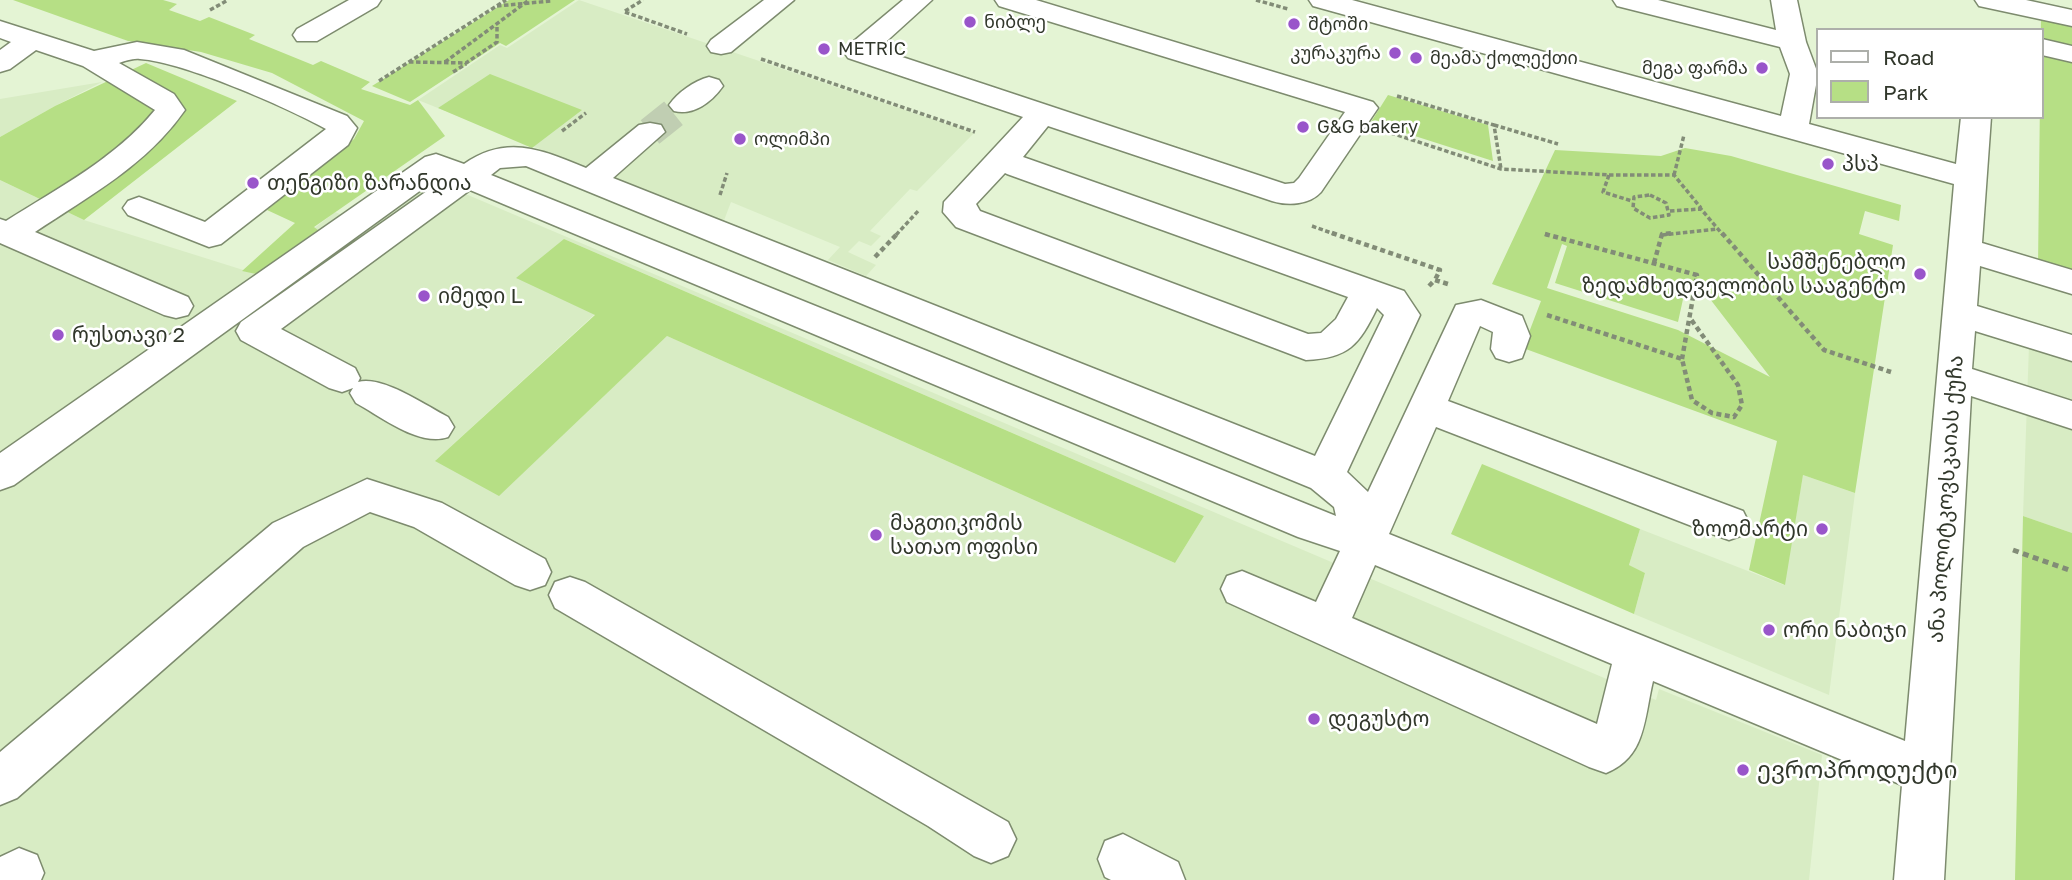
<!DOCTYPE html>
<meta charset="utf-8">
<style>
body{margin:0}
#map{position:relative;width:2072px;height:880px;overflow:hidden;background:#e4f4d4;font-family:"Golos Text",sans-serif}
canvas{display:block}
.legend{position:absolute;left:1816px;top:28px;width:228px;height:91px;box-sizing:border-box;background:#fff;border:2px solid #adafaa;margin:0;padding:9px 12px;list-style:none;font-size:21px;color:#31372b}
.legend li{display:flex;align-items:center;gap:14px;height:35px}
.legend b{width:35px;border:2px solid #adafaa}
</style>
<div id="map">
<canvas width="2072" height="880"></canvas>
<ul class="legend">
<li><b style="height:9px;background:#fff"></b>Road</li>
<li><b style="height:19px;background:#b6df85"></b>Park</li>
</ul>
</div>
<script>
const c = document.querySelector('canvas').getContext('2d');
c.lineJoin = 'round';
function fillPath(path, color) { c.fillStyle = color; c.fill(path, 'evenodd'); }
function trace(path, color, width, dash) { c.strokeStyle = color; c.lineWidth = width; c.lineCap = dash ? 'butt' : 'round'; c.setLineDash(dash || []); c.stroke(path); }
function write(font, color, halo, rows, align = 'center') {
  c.font = font + ' "Golos Text","Noto Sans Georgian",sans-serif'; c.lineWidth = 5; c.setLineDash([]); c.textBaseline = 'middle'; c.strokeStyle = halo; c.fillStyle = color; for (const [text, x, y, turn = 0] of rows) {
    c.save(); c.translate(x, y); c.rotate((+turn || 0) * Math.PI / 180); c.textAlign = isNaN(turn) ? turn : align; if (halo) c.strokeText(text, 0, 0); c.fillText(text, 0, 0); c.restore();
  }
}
fillPath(new Path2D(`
 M 579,0 L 830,85 L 974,133 L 917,191 L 910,189 L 870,231 L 881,236 L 871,246 L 859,241 L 848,252 L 876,265 L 866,276 L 828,260 L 840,247 L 731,202 L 723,223 L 418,100 L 500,45 L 507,48 Z
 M 102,82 L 55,106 L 0,137 L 0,99 Z
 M 0,180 L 84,220 L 256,274 L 335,212 L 356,221 L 432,181 L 468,195 L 1656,700 L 1659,689 L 1822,755 L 1809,880 L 0,880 ZM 564,239 L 1204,516 L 1175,563 L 667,336 L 499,495 L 436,460 L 595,314 Z
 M 2029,345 L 2072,358 L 2072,533 L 2023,516 Z
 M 1803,475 L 1855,493 L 1829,695 L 1634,614 L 1645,573 L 1629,565 L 1640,529 L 1784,585 Z`), '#d8ecc4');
fillPath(new Path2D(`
 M 13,0 L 163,0 L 177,4 L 169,10 L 200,21 L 209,17 L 255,35 L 249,39 L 313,65 L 321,61 L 370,82 L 361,89 L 410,105 L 418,100 L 445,136 L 314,227 L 318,230 L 256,274 L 242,271 L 295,223 L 267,210 L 354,139 L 364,121 L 272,73 L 201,52 L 128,41 Z
 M 509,0 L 575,0 L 506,46 L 500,43 L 410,102 L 372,86 Z
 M 2041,15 L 2072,22 L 2072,276 L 2038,266 Z
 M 146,63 L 237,101 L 84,220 L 0,180 L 0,137 L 55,106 Z
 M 490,74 L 582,110 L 532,148 L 438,108 Z
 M 1388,95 L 1488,125 L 1493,161 L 1371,122 Z
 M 1685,148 L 1731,156 L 1901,205 L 1899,221 L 1865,211 L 1859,234 L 1893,245 L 1855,493 L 1803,475 L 1785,585 L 1749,570 L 1777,441 L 1523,348 L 1541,301 L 1492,284 L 1555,150 L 1661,156 ZM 1562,244 L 1567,246 L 1555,283 L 1678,322 L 1687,281 L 1683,279 L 1697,282 L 1770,377 L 1678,330 L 1547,288 Z
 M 564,239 L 1204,516 L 1175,563 L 667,336 L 499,496 L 435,461 L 595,315 L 516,278 Z
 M 1482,464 L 1640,529 L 1629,565 L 1645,573 L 1634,614 L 1451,534 Z
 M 2023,516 L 2072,533 L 2072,880 L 2015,880 Z`), '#b6df85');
trace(new Path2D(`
 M 650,132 L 684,105`), '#c0ceb2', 30, [30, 15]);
const minor = new Path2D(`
 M 349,0 L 381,0 L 377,6 L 317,41 L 297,41 L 293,35 L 297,29 Z
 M 764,0 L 794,0 L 731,52 L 721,54 L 711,52 L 707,46 L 711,40 Z
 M 903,0 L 932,0 L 878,49 L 1285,184 L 1294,183 L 1299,178 L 1345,112 L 999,6 L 995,0 L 1036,0 L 1373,102 L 1378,108 L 1321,192 C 1309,205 1288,206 1272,201 L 1048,126 L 1023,157 L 1404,291 L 1420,315 L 1347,472 L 1368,492 L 1456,305 L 1481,300 L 1522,316 L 1530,336 L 1522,358 L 1509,362 L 1496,358 L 1491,349 L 1493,332 L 1480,326 L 1448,401 L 1743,511 L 1749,523 L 1743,535 L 1729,540 L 1715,535 L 1436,427 L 1389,534 L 1905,741 L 1954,184 L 1313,6 L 1309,0 L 1352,0 L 1781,116 L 1790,74 L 1780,47 L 1617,6 L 1613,0 L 1658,0 L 1776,30 L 1771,0 L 1797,0 L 1806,42 L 1818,74 L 1809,124 L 1956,164 L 1961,117 L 1991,117 L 1982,243 L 2072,270 L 2072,294 L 1980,266 L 1977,306 L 2072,335 L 2072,361 L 1975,331 L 1972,369 L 2072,401 L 2072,429 L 1971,396 L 1944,880 L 1894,880 L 1902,785 L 1653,681 C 1644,719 1646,757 1606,773 L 1589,767 L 1227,602 L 1221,589 L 1227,576 L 1242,571 L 1316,602 L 1340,551 L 1298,537 L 470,190 L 281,329 L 355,368 L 360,378 L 358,382 C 382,375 425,405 448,417 L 454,427 L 448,437 C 419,447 382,417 356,403 L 350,393 L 353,388 L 342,392 L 329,388 L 241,340 L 236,331 L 241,322 L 444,179 L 439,177 L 14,485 L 0,490 L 0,453 L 425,157 L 436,154 L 464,164 C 507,134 542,150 586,168 L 639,125 L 650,123 L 661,125 L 665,132 L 613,178 L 1315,456 L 1384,315 L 1377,308 C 1359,345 1349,358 1306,360 L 956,227 L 943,212 L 944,202 L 1023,117 L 848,58 L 844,52 L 848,46 ZM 526,166 L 1311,488 L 1334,507 L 1336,516 L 491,175 L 500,168 ZM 1005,173 L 1007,174 L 1348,297 L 1336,319 L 1321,333 L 1308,334 L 980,211 L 976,204 ZM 1375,565 L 1612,664 L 1597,724 L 1352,618 Z
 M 1975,0 L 2026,0 L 2072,10 L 2072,26 L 1979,6 Z
 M 0,21 L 94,51 L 137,42 L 184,50 L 347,116 L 357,128 L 348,145 L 221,244 L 209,247 L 128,215 L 123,208 L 128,201 L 139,197 L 150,201 L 205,222 L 326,129 C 286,107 184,62 140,59 C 133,58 125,61 119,63 L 174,94 L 185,110 C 147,165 89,196 35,232 L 188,297 L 193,306 L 188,315 L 176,318 L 164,315 L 0,243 L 0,219 L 6,221 C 58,188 116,158 155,110 L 83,66 L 36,50 L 10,69 L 0,72 L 0,50 L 11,42 L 0,38 Z
 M 2042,39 L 2072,46 L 2072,62 L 2042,55 Z
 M 709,77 L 719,80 L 723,86 C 712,102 693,116 674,111 L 669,105 C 678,92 694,81 709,77 Z
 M 367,479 L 442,503 L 545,559 L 551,572 L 545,585 L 530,590 L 515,585 L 414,527 L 370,512 L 303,547 L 17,798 L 0,805 L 0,752 L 273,523 Z
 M 570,577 L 585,582 L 1008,822 L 1016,839 L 1008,856 L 991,863 L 974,856 L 928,826 L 555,608 L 549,595 L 555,582 Z
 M 1123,834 L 1178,862 L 1185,880 L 1111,880 L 1105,877 L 1098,859 L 1105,841 Z
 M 19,848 L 37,855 L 44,873 L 41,880 L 0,880 L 0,857 Z`);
trace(minor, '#7d8b6e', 3);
trace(new Path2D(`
 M 1256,0 L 1288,9
 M 497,6 L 551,1
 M 210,10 L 228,0
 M 625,11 L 643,0
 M 625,12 L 687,34
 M 761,59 L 975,132
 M 409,62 L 466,63 L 497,42 L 497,26
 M 445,62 L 529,0
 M 453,72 L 466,64
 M 379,81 L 506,0
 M 1397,96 L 1494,125 L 1501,169
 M 1494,125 L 1558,144
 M 562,131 L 586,113
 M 1391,133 L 1501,169 L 1609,175 L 1603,192 L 1632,201
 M 1609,175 L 1674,175 L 1701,208
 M 1674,175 L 1684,135
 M 720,195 L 727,173
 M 1650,195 L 1666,203 L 1669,215 L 1650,218 L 1633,208 L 1634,197 Z
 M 1670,211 L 1701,209 L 1723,235
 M 1312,226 L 1337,235
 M 1545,234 L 1548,235
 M 896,235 L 919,210
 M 1662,235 L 1718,229`), '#828c77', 3.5, [4.5, 2.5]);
trace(new Path2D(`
 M 1332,233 L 1440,270 L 1435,280
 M 1722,233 L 1824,350 L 1891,372
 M 1545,234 L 1697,275 L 1682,359
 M 875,257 L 898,233
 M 1654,263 L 1662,234 L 1674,233
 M 1429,286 L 1435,280 L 1448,284
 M 1547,315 L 1682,359 L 1692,400 L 1712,413 L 1734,417 L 1742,405 L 1738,385 L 1690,318`), '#828c77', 4.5, [5, 3.5]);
trace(new Path2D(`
 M 2013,550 L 2072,571`), '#828c77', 5, [6, 4.5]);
fillPath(minor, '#fff');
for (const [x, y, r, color] of [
 [970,22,7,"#9955ca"],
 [1294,24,7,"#9955ca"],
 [824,49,7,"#9955ca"],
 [1395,53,7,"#9955ca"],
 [1416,58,7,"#9955ca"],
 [1762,68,7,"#9955ca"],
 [1303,127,7,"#9955ca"],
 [740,139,7,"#9955ca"],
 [1828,164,7,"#9955ca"],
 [253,183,7,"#9955ca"],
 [1920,274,7,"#9955ca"],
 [424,296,7,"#9955ca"],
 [58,335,7,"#9955ca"],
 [1822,529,7,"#9955ca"],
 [876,535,7,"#9955ca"],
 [1769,630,7,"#9955ca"],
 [1314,719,7,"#9955ca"],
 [1743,770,7,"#9955ca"]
]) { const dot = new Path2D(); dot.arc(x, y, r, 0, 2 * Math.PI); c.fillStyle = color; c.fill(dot); trace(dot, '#fff', 2.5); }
write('18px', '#31372b', '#fff', [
 ["ნიბლე",984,22],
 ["შტოში",1308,24],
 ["METRIC",838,49],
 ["კურაკურა",1381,53,"right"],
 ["მეამა ქოლექთი",1430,58],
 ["მეგა ფარმა",1748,68,"right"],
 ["G&G bakery",1317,127],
 ["ოლიმპი",754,139]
], 'left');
write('21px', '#31372b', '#fff', [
 ["პსპ",1842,164],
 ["თენგიზი ზარანდია",267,183],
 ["სამშენებლო",1906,262,"right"],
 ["ზედამხედველობის სააგენტო",1906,286,"right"],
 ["იმედი L",438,296],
 ["რუსთავი 2",72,335],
 ["მაგთიკომის",890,523],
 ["სათაო ოფისი",890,547],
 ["ზოომარტი",1808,529,"right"],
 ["ორი ნაბიჯი",1783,630],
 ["დეგუსტო",1328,719]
], 'left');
write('21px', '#31372b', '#fff', [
 ["ანა პოლიტკოვსკაიას ქუჩა",1946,499,-86]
]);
write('24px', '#31372b', '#fff', [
 ["ევროპროდუქტი",1757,770]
], 'left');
</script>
